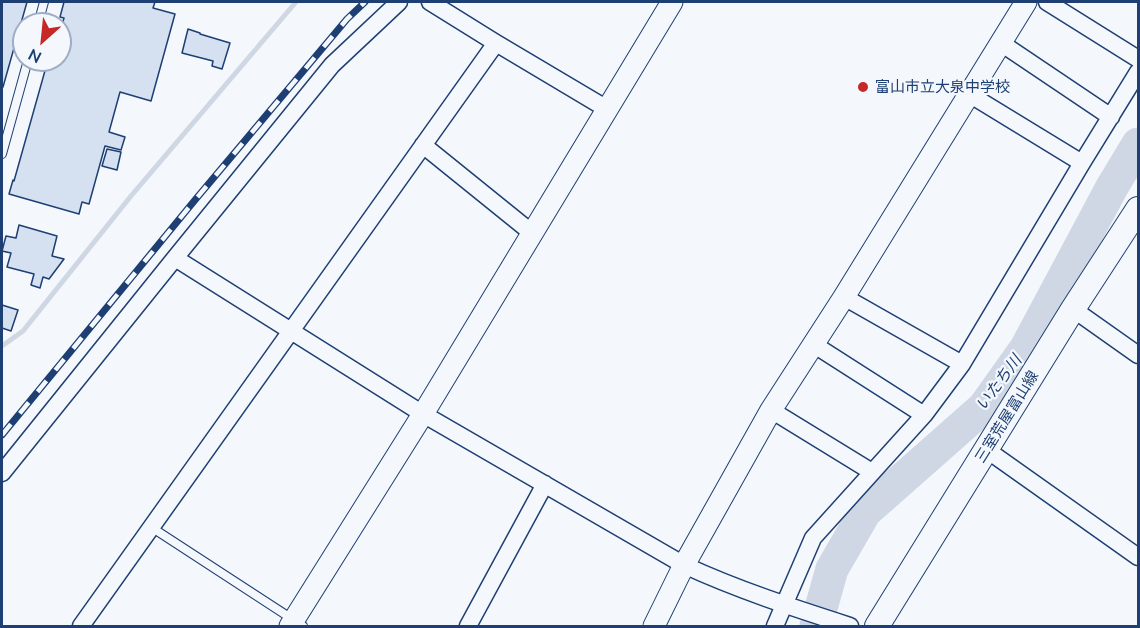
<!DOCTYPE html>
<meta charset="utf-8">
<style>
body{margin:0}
#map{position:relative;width:1140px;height:628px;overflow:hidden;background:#f4f7fb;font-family:Mulish,sans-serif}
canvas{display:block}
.frame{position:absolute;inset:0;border:3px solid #1d3f73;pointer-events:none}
.north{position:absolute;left:12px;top:12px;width:60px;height:60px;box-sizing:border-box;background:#f4f7fb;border:2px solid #9eadc5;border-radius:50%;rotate:207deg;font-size:16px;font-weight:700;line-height:24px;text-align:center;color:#1d3f73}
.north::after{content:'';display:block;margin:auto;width:21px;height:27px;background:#c62828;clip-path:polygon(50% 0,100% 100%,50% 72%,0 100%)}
</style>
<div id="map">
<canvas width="1140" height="628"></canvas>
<div class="frame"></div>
<div class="north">N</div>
</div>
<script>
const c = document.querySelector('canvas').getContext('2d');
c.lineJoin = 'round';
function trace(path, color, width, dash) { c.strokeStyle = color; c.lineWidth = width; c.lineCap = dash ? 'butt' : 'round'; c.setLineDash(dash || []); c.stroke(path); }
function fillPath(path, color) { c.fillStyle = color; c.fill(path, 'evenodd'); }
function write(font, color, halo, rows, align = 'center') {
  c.font = font + ' Mulish,"Noto Sans JP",sans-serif'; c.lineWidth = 4.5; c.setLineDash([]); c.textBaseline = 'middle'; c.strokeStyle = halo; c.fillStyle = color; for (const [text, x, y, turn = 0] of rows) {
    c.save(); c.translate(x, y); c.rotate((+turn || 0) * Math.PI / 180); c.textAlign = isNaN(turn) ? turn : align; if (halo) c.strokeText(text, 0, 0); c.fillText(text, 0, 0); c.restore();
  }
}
trace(new Path2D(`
 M 2,346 L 23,331 L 131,196 L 296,2`), '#cfd7e4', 5);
trace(new Path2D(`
 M 816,626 L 832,569 L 865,512 L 984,407 L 1026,348 L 1112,187 L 1138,144`), '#cfd7e4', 33);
const building = new Path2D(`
 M 2,2 L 27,2 L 3,87 L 2,86 Z
 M 64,2 L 155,2 L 153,8 L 175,14 L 151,101 L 120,92 L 109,132 L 125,137 L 121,150 L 105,146 L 89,204 L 82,202 L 79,214 L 9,194 L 13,180 L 14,181 L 48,60 L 60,60 L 60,32 L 64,18 L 60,17 Z
 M 188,29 L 200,33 L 200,34 L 230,43 L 222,69 L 212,66 L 213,61 L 182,53 Z
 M 107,149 L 121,152 L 117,170 L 102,166 Z
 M 19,225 L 57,236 L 52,256 L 64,259 L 49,279 L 43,277 L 40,288 L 31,285 L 34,274 L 7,267 L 11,253 L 2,251 L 6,236 L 16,238 Z
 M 2,305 L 18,310 L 11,331 L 2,328 Z`);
fillPath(building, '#d5e0f0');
trace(building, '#1d3f73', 1.5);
const service = new Path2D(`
 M 38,24 L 44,2
 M 2,154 L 28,60
 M 151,527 L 303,626`);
const minor = new Path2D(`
 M 430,2 L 496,43 L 607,109
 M 1047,2 L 1138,59
 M 1001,43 L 1111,117
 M 969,94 L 1082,163
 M 423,145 L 532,233
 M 175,258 L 423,414 L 684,565 C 738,590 794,608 850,626
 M 844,297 L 962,364
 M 1073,309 L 1138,355
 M 813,344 L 924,415
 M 771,410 L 872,472
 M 987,450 L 1138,557
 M 2,473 L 175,258 L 332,65 L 399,2
 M 81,626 L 496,43
 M 468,626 L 545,484
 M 775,626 L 813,538 L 924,415 L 962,364 L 1082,163 L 1138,72`);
const tertiary = new Path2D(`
 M 290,626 L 423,414 L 672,2
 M 654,626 L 684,565 L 771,410 L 844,297 L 1026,2`);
const secondary = new Path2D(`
 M 877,626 L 1073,309 L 1138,209`);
trace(service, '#1d3f73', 10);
trace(minor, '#1d3f73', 19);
trace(tertiary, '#1d3f73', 23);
trace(secondary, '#1d3f73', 26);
trace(service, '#f4f7fb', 8);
trace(minor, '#f4f7fb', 16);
trace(tertiary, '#f4f7fb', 21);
trace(secondary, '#f4f7fb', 24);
const rail = new Path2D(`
 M 2,435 L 195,200 L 347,19 L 365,2`);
trace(rail, '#1d3f73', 7);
trace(rail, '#f4f7fb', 4.5, [14]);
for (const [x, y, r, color] of [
 [863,87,6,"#c62828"]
]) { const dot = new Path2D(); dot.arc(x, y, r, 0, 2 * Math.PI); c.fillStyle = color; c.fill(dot); trace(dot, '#f4f7fb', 2); }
write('15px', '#1d3f73', '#f4f7fb', [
 ["富山市立大泉中学校",875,87]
], 'left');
write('15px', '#1d3f73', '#f4f7fb', [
 ["三室荒屋富山線",1007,417,-58]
]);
write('italic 16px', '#1d3f73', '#f4f7fb', [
 ["いたち川",999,383,-53]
]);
</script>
